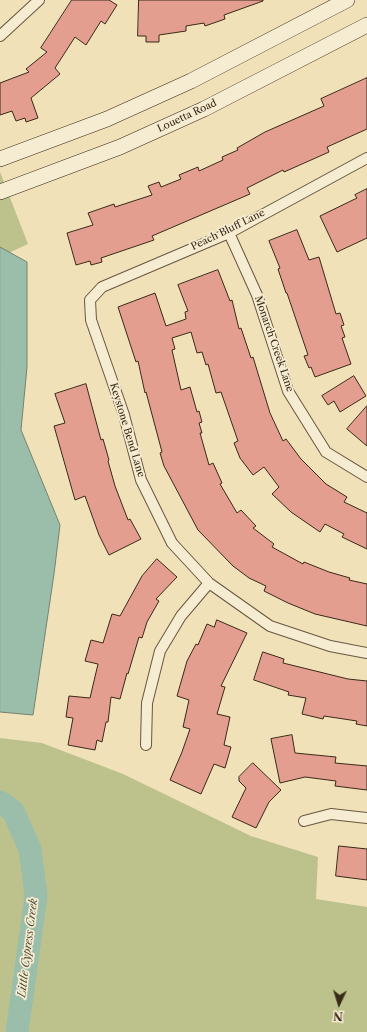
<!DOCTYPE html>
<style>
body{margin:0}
#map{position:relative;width:367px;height:1032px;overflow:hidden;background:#f1e1b8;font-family:"Libre Caslon Text",serif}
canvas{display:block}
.north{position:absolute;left:319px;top:984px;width:40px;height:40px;-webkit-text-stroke:3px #f6ecd1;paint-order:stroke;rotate:184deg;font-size:11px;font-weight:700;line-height:16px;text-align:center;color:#392918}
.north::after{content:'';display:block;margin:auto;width:14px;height:18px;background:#392918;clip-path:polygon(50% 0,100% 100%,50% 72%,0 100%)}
</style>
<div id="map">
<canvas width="367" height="1032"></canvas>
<div class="north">N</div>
</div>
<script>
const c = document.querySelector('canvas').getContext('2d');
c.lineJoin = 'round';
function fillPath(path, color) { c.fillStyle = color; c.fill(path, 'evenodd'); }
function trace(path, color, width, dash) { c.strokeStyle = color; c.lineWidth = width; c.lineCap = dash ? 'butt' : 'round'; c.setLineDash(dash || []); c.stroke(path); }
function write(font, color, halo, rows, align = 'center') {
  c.font = font + ' "Libre Caslon Text",serif'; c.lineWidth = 3.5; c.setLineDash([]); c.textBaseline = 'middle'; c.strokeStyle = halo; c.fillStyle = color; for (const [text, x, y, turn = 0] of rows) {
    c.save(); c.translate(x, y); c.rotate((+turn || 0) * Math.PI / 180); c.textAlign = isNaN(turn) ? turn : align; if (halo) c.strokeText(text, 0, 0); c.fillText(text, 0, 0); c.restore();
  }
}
fillPath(new Path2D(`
 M 0,172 L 28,244 L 0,257 Z
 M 0,738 L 42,743 L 123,774 L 251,836 L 318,857 L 316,899 L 367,907 L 367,1032 L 0,1032 Z`), '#bdc28d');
const water = new Path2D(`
 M 0,247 L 27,262 L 27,367 L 21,430 L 60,525 L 54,574 L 33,715 L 0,712 Z`);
fillPath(water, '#9bbeaa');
trace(water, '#748270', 1);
trace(new Path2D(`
 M 0,802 L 13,811 L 30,849 L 36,896 L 17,1032`), '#9bbeaa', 23);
const building = new Path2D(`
 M 72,0 L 109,0 L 117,5 L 105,24 L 101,21 L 86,45 L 75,37 L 55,68 L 60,74 L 31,98 L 38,118 L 26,122 L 25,118 L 16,121 L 12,111 L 0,115 L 0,83 L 29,72 L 26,69 L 47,52 L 41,48 Z
 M 139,0 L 263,0 L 263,1 L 224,15 L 225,19 L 205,26 L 204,23 L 186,26 L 186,31 L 159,35 L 159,42 L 146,42 L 146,36 L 138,36 Z
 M 367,78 L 367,129 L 327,147 L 329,152 L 284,172 L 283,170 L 247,188 L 250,194 L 152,236 L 154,240 L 101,258 L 102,262 L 91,265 L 90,261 L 76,265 L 67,233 L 93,225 L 88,213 L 114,204 L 115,207 L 152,195 L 148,186 L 159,182 L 161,187 L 181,179 L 179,175 L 198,167 L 199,171 L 223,160 L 222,157 L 238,150 L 237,148 L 265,132 L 324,106 L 321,99 Z
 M 367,189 L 367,238 L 337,252 L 320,216 L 357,198 L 355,195 Z
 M 297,230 L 309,260 L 319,257 L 336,314 L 340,313 L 344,325 L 341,326 L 345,337 L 342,338 L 351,364 L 315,377 L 311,367 L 309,368 L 304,356 L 308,355 L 287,293 L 286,293 L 278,269 L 280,268 L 269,241 Z
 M 218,270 L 230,301 L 232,300 L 239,329 L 241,328 L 251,358 L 253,357 L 270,413 L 283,441 L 286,439 L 301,459 L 326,484 L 347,497 L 344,502 L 367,513 L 367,549 L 342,537 L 344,534 L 325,524 L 320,532 L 291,512 L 272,494 L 279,487 L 264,467 L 253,475 L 240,458 L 234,443 L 238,441 L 221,392 L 216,393 L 208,364 L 206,365 L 202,352 L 197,353 L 191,332 L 172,338 L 175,349 L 172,350 L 181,390 L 190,387 L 197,412 L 199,411 L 202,422 L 199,423 L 202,433 L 200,433 L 209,465 L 213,463 L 222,483 L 220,484 L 237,513 L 241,510 L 256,526 L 253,528 L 274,544 L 272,547 L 303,564 L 304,562 L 329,572 L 350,578 L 349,580 L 367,584 L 367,626 L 315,614 L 288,603 L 264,591 L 266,586 L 249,578 L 233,566 L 198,530 L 164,466 L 160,453 L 162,452 L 146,392 L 145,393 L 138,361 L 136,362 L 118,307 L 155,293 L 166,326 L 186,319 L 185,312 L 188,311 L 178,285 Z
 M 354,376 L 366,396 L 340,412 L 334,401 L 328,405 L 322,396 Z
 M 86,384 L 101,440 L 103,439 L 109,460 L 108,461 L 115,486 L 128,520 L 130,519 L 141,539 L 109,555 L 99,535 L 85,496 L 75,500 L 54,426 L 65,423 L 55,394 Z
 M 367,406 L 367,446 L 347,429 Z
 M 157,559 L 177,577 L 156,599 L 159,601 L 147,622 L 142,638 L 139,637 L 128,674 L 127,673 L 120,699 L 111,697 L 108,722 L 106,722 L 102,742 L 97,740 L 95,750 L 68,745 L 73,718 L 66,717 L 69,696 L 90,698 L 98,664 L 85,661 L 91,640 L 103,643 L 112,614 L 120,616 L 142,576 Z
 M 217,620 L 247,633 L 221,686 L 225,687 L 217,714 L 230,717 L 224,745 L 231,747 L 225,768 L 214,764 L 201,794 L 170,780 L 182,752 L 190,729 L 183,727 L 189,700 L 177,696 L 187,661 L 196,644 L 198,645 L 207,624 L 214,627 Z
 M 263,652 L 284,659 L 283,663 L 348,679 L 367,681 L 367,726 L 356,724 L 357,721 L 324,716 L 323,719 L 302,714 L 306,698 L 288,695 L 289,692 L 254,680 Z
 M 292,735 L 295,753 L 336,757 L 335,763 L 367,766 L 367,790 L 335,786 L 336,781 L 305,777 L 280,783 L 271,739 Z
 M 253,763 L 281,790 L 269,802 L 256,828 L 232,817 L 246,788 L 239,781 L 239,777 Z
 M 339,846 L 367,849 L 367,880 L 336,876 Z`);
fillPath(building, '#e39e90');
trace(building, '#392918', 1);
const minor = new Path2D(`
 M 0,36 L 39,0
 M 367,158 L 229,233 L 102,287 L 90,300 L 91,320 L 124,415 L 141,480 L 172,543 L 209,583 L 270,626 L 330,646 L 367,653
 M 229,233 L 257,295 L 288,391 L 326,452 L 367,477
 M 146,745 L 147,703 L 160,651 L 181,616 L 209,583
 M 304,821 L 331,814 L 367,818`);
const secondary = new Path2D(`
 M 0,159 L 107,119 L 191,81 L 347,0
 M 0,192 L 120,147 L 204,109 L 367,25`);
trace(minor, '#675740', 12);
trace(secondary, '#392918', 16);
trace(minor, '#f6ecd1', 10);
trace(secondary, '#f6ecd1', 15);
write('10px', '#392918', '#f6ecd1', [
 ["Louetta Road",187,116,-25],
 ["Peach Bluff Lane",228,230,-26],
 ["Monarch Creek Lane",274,344,71],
 ["Keystone Bend Lane",127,430,73]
]);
write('italic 11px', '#524e3c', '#f6ecd1', [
 ["Little Cypress Creek",28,948,-83]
]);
</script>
